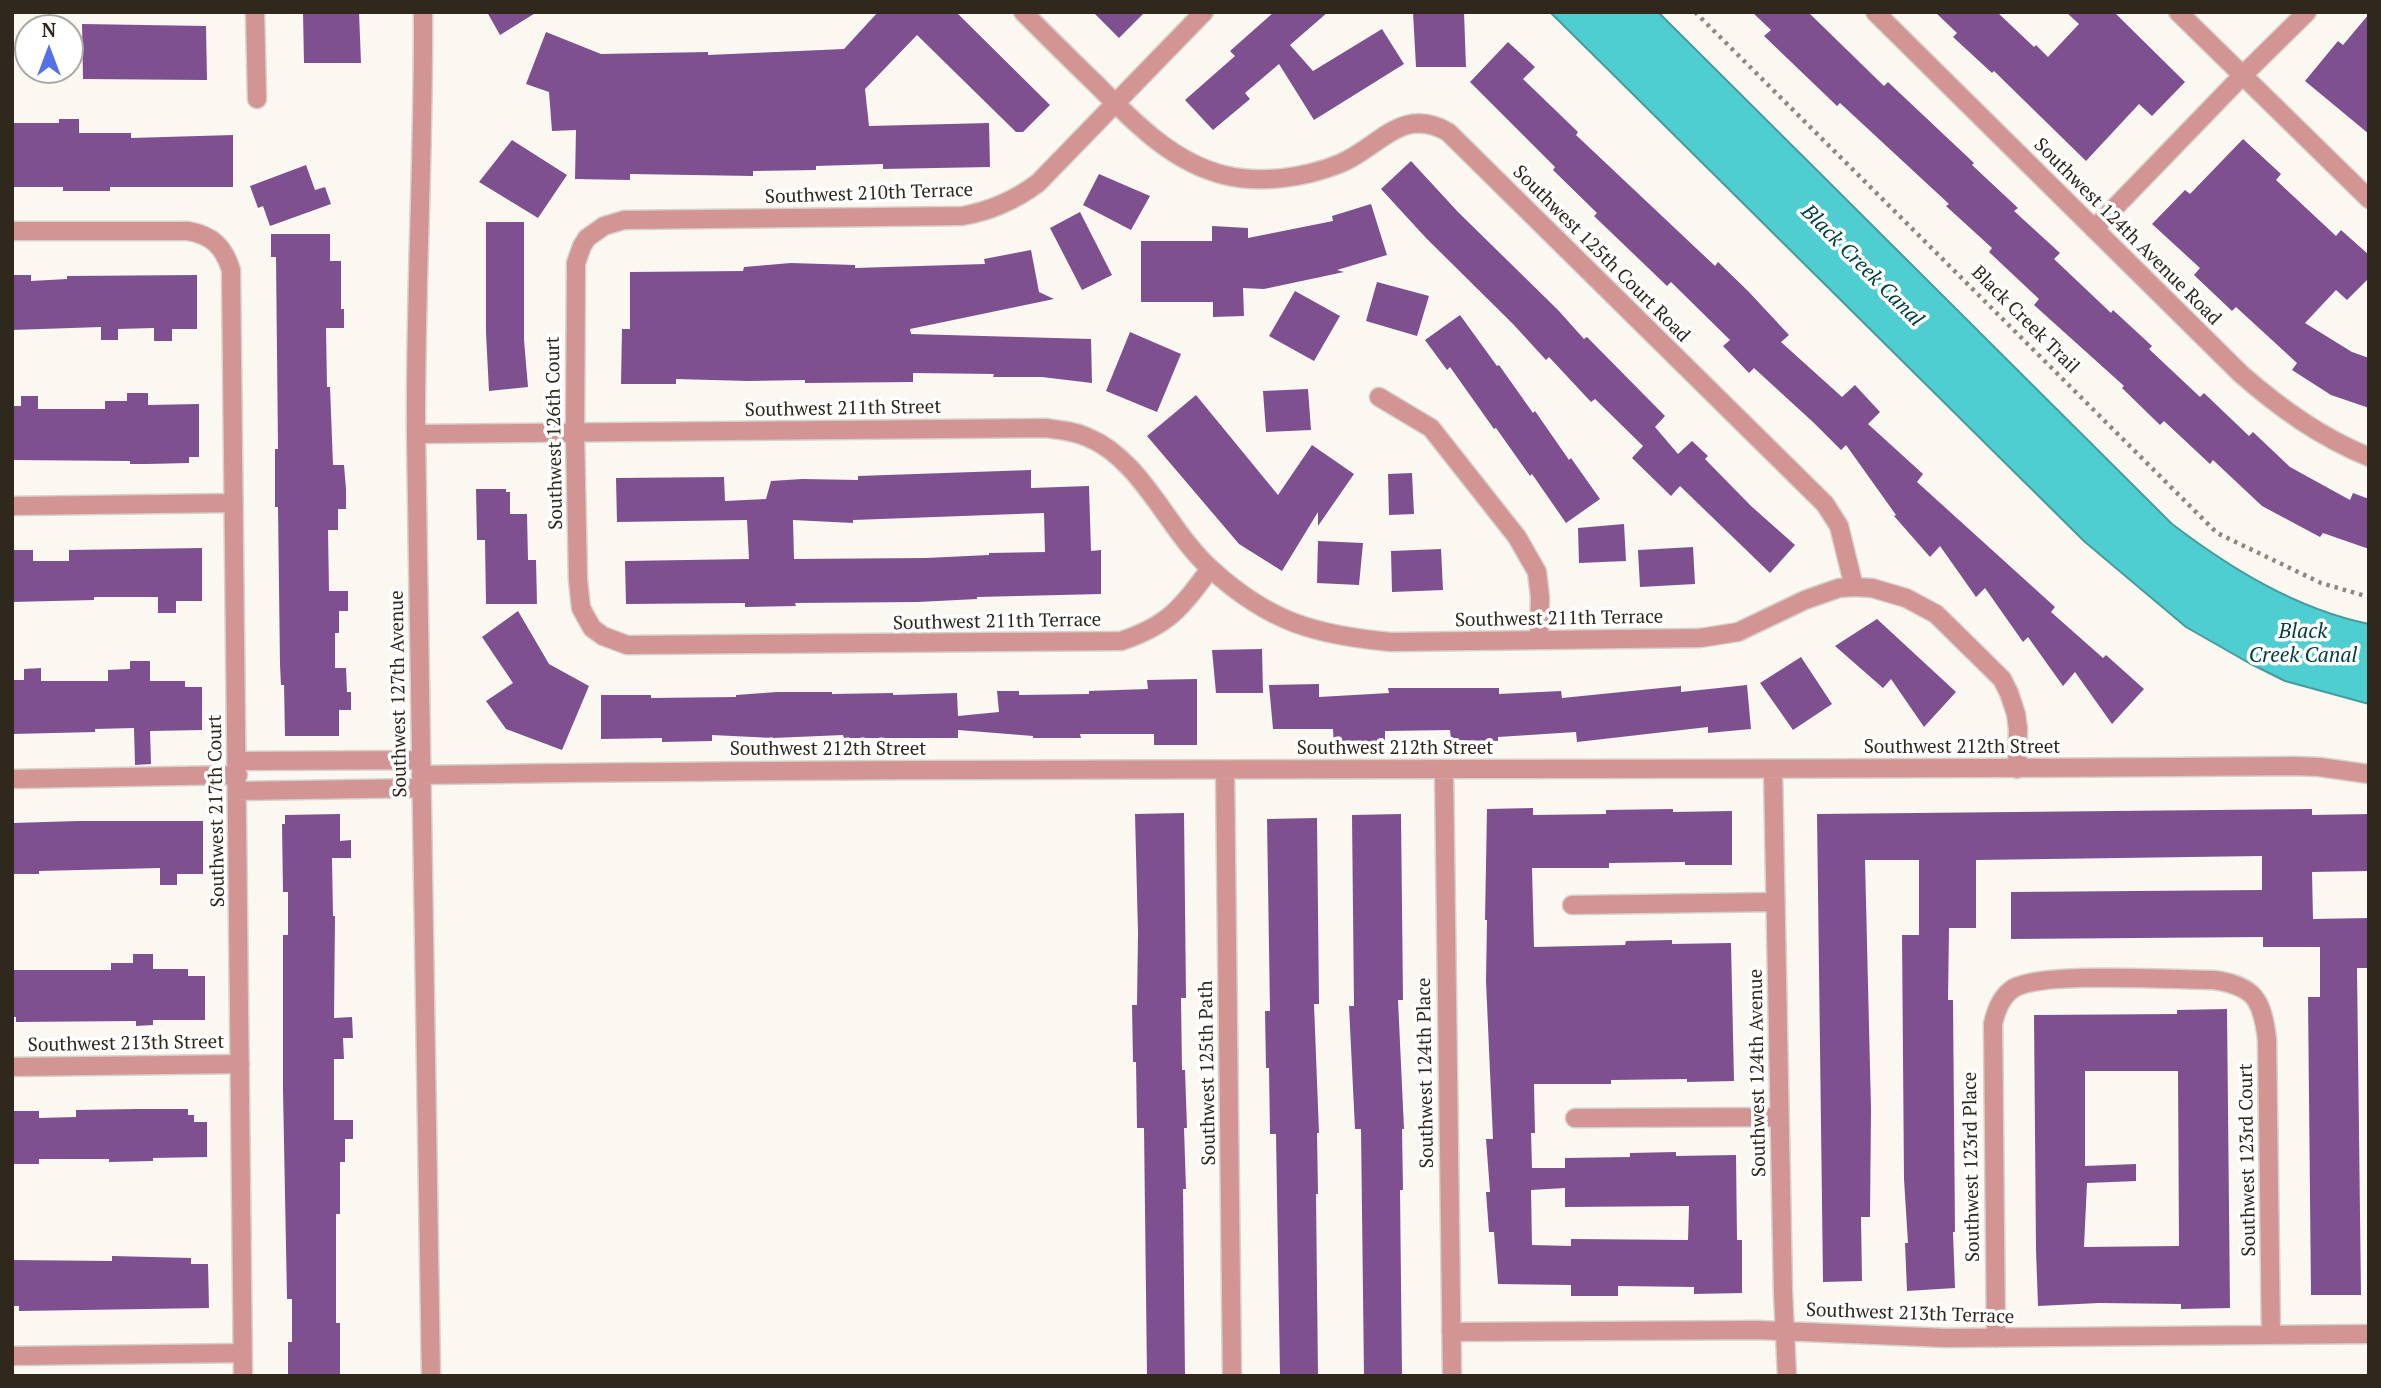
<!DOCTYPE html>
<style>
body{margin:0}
#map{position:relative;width:2381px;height:1388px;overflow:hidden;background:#fbf7f1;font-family:"PT Serif",serif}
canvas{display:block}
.frame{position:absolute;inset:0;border:14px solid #30281d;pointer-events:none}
.north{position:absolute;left:14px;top:14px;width:70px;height:70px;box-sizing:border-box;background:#fff;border:2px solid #aca9a5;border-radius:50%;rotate:0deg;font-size:19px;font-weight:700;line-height:28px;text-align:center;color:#30281d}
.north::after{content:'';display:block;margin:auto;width:24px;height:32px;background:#5571e7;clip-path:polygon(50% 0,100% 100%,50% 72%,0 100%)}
</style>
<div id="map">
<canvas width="2381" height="1388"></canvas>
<div class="frame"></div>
<div class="north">N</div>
</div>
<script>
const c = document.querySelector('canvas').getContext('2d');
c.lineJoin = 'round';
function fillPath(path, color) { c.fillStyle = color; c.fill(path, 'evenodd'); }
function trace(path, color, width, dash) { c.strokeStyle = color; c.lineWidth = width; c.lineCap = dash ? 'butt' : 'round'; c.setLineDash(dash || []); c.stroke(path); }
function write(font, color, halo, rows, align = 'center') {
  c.font = font + ' "PT Serif",serif'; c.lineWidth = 7; c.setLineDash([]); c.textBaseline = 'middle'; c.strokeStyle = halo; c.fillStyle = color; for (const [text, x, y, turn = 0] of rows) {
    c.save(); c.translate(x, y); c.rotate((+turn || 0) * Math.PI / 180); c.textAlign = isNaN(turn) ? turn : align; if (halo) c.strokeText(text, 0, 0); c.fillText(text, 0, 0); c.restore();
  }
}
const water = new Path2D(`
 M 1550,12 L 1658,12 L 2172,524 C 2230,568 2296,609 2369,624 L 2369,704 L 2285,681 L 2249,663 L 2186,627 L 2085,542 Z`);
fillPath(water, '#4fced2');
trace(water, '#469c9c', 2);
fillPath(new Path2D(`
 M 303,12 L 359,12 L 361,63 L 304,63 Z
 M 487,12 L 537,12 L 500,35 Z
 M 878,12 L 956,12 L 1050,105 L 1023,132 L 1016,132 L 917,35 L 865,89 L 869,126 L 989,123 L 990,167 L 883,169 L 883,164 L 816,166 L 816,170 L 753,171 L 753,176 L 630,174 L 630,180 L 575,179 L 576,130 L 552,131 L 549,92 L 526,84 L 546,32 L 601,54 L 708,52 L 708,55 L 844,49 Z
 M 1093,12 L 1145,12 L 1119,38 Z
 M 1274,12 L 1328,12 L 1290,45 L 1313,71 L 1382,29 L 1404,64 L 1314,120 L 1279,64 L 1245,93 L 1250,99 L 1213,130 L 1185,100 L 1235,56 L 1230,51 Z
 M 1413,12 L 1464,12 L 1466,67 L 1416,67 Z
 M 1752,12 L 1808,12 L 1884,86 L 1888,82 L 1974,163 L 1972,165 L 2018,208 L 2014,211 L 2060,253 L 2054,259 L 2111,313 L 2113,310 L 2152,346 L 2149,349 L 2200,397 L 2204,393 L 2249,436 L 2253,432 L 2290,467 L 2350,500 L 2353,493 L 2369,499 L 2369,549 L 2323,533 L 2320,537 L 2262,506 L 2213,460 L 2210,464 L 2164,421 L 2160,425 L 2122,388 L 2124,386 L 2034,305 L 2039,299 L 1989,252 L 1992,248 L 1946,206 L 1949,204 L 1840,103 L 1837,106 L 1764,36 L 1771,30 Z
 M 1935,12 L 1997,12 L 2034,47 L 2036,45 L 2048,57 L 2079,24 L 2066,12 L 2114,12 L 2185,82 L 2152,116 L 2139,104 L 2086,161 L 1994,71 L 1992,73 L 1953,37 L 1957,33 Z
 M 2369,14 L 2369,134 L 2305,81 L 2338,41 L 2343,45 Z
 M 82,24 L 206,26 L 207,80 L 83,79 Z
 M 1508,42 L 1535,67 L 1523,79 L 1578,132 L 1576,135 L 1715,266 L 1718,262 L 1748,291 L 1789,335 L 1781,342 L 1842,397 L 1855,385 L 1880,412 L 1868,424 L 1923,474 L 1917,482 L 2055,607 L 2051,612 L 2103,658 L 2106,655 L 2144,689 L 2112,724 L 2075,672 L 2063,686 L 2028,637 L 2023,642 L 1985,588 L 1976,597 L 1940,546 L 1930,557 L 1894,516 L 1896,515 L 1846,445 L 1841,450 L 1814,423 L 1754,368 L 1749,373 L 1723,346 L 1730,340 L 1671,282 L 1667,286 L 1594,216 L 1597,213 L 1553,170 L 1555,167 L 1470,82 Z
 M 59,119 L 79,119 L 79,133 L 131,133 L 131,138 L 233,135 L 233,187 L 110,187 L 110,191 L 63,191 L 63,187 L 12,187 L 12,123 L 59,123 Z
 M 2243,139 L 2281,174 L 2276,180 L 2336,236 L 2341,230 L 2369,255 L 2369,278 L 2347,300 L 2336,290 L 2305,323 L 2352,352 L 2369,358 L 2369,408 L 2331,395 L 2292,370 L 2297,363 L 2236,307 L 2232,311 L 2194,275 L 2200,268 L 2152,224 L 2185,190 L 2190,194 Z
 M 512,140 L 567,175 L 538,218 L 479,182 Z
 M 1411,161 L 1458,212 L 1558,310 L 1584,339 L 1587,337 L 1665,416 L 1655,427 L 1678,454 L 1692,441 L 1708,456 L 1705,459 L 1751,506 L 1795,545 L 1770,573 L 1680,486 L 1671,496 L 1632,458 L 1643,446 L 1595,399 L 1591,402 L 1549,357 L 1546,360 L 1513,324 L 1426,238 L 1381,189 Z
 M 306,165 L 315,190 L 325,187 L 331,204 L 270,226 L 263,206 L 258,208 L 250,186 Z
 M 1099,174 L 1150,196 L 1131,230 L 1083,205 Z
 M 1371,204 L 1387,255 L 1337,270 L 1344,272 L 1264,289 L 1243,288 L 1244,316 L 1213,317 L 1213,302 L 1141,302 L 1141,241 L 1212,241 L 1212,226 L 1248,228 L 1248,238 L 1333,221 L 1332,216 Z
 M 1080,212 L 1112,275 L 1082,290 L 1050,228 Z
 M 486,222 L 524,222 L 524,340 L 528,387 L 489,391 L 486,333 Z
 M 271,234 L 330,234 L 330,261 L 341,261 L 341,309 L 344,309 L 344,328 L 326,328 L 327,387 L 330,387 L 333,465 L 344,465 L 346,489 L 346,509 L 338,509 L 338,530 L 328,530 L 329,591 L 348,591 L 348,611 L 339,611 L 339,633 L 335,633 L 335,668 L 346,668 L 347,692 L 351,692 L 351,710 L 339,710 L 339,736 L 285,736 L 284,685 L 281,685 L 280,665 L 278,507 L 275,507 L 275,449 L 278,449 L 276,257 L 271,257 Z
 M 1031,250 L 1039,292 L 1054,299 L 910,329 L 911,334 L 1091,339 L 1092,383 L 1042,377 L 993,377 L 994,374 L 913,373 L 913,382 L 805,383 L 805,380 L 748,381 L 676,379 L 676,384 L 621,384 L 622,329 L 630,329 L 630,272 L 743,271 L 744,267 L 791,263 L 855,265 L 855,268 L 985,264 L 984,259 Z
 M 12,275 L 31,275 L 31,281 L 67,279 L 67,276 L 197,275 L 197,329 L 172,329 L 172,341 L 154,341 L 154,328 L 118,329 L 118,340 L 101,340 L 101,327 L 12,330 Z
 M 1377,282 L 1429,296 L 1417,336 L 1366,321 Z
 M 1295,291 L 1340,316 L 1314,361 L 1269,336 Z
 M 1460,315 L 1497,366 L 1499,365 L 1533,413 L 1535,411 L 1569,460 L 1571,458 L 1600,499 L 1566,523 L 1532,474 L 1530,476 L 1496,428 L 1494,429 L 1450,367 L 1447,370 L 1425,340 Z
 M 1130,332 L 1181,354 L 1157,412 L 1106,391 Z
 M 1308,389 L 1311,430 L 1266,432 L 1263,391 Z
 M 127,393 L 148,393 L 148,405 L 199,404 L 199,457 L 189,457 L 189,463 L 148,464 L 130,464 L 130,461 L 12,460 L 12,406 L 21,406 L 21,396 L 38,396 L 38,409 L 105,409 L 105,401 L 127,401 Z
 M 1196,395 L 1278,495 L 1312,445 L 1354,474 L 1318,526 L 1318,512 L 1282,571 L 1239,544 L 1147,436 Z
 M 1031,470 L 1031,488 L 1089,486 L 1091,551 L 1101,550 L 1101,594 L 977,597 L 977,599 L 918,602 L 795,603 L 796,606 L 745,607 L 745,603 L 626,604 L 625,561 L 749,559 L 747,520 L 617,522 L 616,478 L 724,477 L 725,501 L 766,499 L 771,481 L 802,479 L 858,480 L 858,476 ZM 1044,513 L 1045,552 L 989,553 L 989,555 L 926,558 L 794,559 L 793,520 L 853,523 L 853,520 Z
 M 1412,473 L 1414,514 L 1389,515 L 1388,474 Z
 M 476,489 L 506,489 L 506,492 L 510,492 L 510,514 L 527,514 L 528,560 L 536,560 L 537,604 L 486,604 L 485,540 L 477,540 Z
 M 1624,524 L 1626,561 L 1579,563 L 1578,528 Z
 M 1318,541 L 1363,543 L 1359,585 L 1317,583 Z
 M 1693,547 L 1695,584 L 1640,587 L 1638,550 Z
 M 202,548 L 202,601 L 176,601 L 176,613 L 158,613 L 158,597 L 94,597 L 94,600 L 12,602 L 12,550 L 33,550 L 33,561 L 69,561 L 69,550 Z
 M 1441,549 L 1443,590 L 1392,592 L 1391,551 Z
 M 518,611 L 549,664 L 589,686 L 562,750 L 506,729 L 486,701 L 513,683 L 482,637 Z
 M 1877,619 L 1956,692 L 1924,727 L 1891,679 L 1883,688 L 1835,646 Z
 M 1262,649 L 1263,693 L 1216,693 L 1212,650 Z
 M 1801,657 L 1832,704 L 1793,730 L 1760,683 Z
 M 130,661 L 150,661 L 150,681 L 185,681 L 185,687 L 202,687 L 202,730 L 150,731 L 151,764 L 135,765 L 134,728 L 95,729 L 95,732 L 12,734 L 12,680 L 24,680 L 24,669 L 41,668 L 41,681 L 108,681 L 108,670 L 130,669 Z
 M 1197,679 L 1197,745 L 1154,745 L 1154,734 L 1080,734 L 1081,738 L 1033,738 L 1033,736 L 958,730 L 958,738 L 844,738 L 843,735 L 773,738 L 712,735 L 712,741 L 662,742 L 662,738 L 601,739 L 601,695 L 651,695 L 651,698 L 736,697 L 736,695 L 777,692 L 832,692 L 832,694 L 893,693 L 893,695 L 957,693 L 958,716 L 999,712 L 997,691 L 1019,691 L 1019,695 L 1089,694 L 1089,691 L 1148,689 L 1147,680 Z
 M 1319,684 L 1319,697 L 1389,693 L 1388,688 L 1499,688 L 1499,694 L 1561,691 L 1562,698 L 1681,686 L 1681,692 L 1747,685 L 1751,729 L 1708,733 L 1708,727 L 1577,742 L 1576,732 L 1498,737 L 1498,741 L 1451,740 L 1450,730 L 1385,731 L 1385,744 L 1334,747 L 1333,729 L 1273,729 L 1269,685 Z
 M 1533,808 L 1533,815 L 1606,814 L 1606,810 L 1673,809 L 1673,812 L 1732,811 L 1732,865 L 1685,865 L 1685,862 L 1609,863 L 1609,868 L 1532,868 L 1534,947 L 1625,945 L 1626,941 L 1672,940 L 1672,944 L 1731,943 L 1734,1081 L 1687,1082 L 1687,1079 L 1611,1080 L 1611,1084 L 1534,1084 L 1535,1133 L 1531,1133 L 1532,1168 L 1565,1168 L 1565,1158 L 1630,1157 L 1630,1153 L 1676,1152 L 1676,1156 L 1736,1155 L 1737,1240 L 1742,1240 L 1742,1293 L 1694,1294 L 1694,1287 L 1618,1286 L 1618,1296 L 1571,1296 L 1571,1285 L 1498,1284 L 1494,1232 L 1489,1232 L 1486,1192 L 1490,1192 L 1486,1139 L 1493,1139 L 1486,981 L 1487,920 L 1485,920 L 1487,809 ZM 1565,1188 L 1565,1207 L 1689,1206 L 1688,1240 L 1571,1239 L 1571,1246 L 1532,1245 L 1531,1190 Z
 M 2312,809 L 2312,815 L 2369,814 L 2369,871 L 2312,872 L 2313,919 L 2369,918 L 2369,968 L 2357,968 L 2361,1295 L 2311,1295 L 2308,997 L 2320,997 L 2320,947 L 2263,947 L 2263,937 L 2011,939 L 2011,892 L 2262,890 L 2262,856 L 1976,860 L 1976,928 L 1949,928 L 1948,1000 L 1953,1000 L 1955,1232 L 1953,1232 L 1955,1288 L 1907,1291 L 1905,1243 L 1908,1243 L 1904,1179 L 1902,935 L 1919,935 L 1919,860 L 1865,860 L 1871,1109 L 1870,1217 L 1861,1217 L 1862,1281 L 1823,1282 L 1817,814 Z
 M 1184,813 L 1186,998 L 1181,998 L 1182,1070 L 1185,1070 L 1187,1128 L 1184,1128 L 1186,1189 L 1183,1189 L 1185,1376 L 1147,1376 L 1144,1128 L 1137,1128 L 1136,1062 L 1133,1062 L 1132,1005 L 1137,1005 L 1138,933 L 1135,814 Z
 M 340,814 L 340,841 L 351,840 L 351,858 L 332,858 L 333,916 L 335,916 L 334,1018 L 352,1017 L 353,1038 L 343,1038 L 344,1059 L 334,1059 L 334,1120 L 353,1120 L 353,1139 L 345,1139 L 345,1162 L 340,1162 L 340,1214 L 336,1214 L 336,1323 L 340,1323 L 340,1376 L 288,1376 L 288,1342 L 292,1342 L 292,1299 L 287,1299 L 283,1090 L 283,935 L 288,935 L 288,892 L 283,892 L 282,824 L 285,824 L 285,815 Z
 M 1401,814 L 1403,1000 L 1398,1000 L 1404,1129 L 1402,1129 L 1403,1190 L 1400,1190 L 1402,1376 L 1364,1376 L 1361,1129 L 1355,1129 L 1349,1006 L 1354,1006 L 1352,815 Z
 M 1317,818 L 1319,1004 L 1314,1004 L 1319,1133 L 1317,1133 L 1318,1194 L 1316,1194 L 1318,1376 L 1280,1376 L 1276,1134 L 1270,1134 L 1269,1068 L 1266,1068 L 1265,1011 L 1270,1011 L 1267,819 Z
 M 78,821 L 203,821 L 203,874 L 177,874 L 177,885 L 160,885 L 160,868 L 39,871 L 39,874 L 12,874 L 12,823 Z
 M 133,954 L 153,954 L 153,969 L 188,969 L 188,976 L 205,976 L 205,1020 L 153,1020 L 153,1025 L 136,1026 L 136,1021 L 16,1022 L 16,1017 L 12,1017 L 12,970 L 111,970 L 111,963 L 133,963 Z
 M 2227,1009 L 2230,1308 L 2181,1309 L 2181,1304 L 2099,1303 L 2038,1306 L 2036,1250 L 2034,1015 L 2177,1014 L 2177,1010 ZM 2085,1071 L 2178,1071 L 2179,1246 L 2084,1247 L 2087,1183 L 2136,1181 L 2136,1164 L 2085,1166 Z
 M 136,1109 L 188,1109 L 188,1115 L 194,1115 L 194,1122 L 207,1122 L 207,1157 L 153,1158 L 153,1161 L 109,1162 L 109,1159 L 39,1159 L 39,1164 L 12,1164 L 12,1111 L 39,1111 L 39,1118 L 76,1117 L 76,1110 Z
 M 112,1256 L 191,1258 L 191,1264 L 208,1264 L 209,1308 L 19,1311 L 19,1306 L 12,1306 L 12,1260 L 112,1261 Z`), '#7e5090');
const minor = new Path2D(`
 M 255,12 L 257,99
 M 423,12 C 424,153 415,293 416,434 L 431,1376
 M 1023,12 C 1047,36 1071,60 1095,83 C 1132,120 1171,162 1224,175 C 1260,184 1304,178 1339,164 C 1379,148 1401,105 1448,132 L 1825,504 L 1839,526 L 1854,587
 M 1204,12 L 1038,183 C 1014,201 991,211 962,216 L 624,220 L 604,226 L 587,238 L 582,246 L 576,263 L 575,434 L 578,580 L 581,608 L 592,628 L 603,636 L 627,645 L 1121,641 C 1169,625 1181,608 1210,569
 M 1875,12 L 2241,374 C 2280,408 2320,437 2369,457
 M 2178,12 L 2369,199
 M 2094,229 L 2242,76 L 2307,12
 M 12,231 L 188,231 C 212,235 224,247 231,270 L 243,1376
 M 1379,397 L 1431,428 L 1517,537 L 1537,572 L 1540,597 L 1539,640
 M 416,434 L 1045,428 C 1060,430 1074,431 1087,437 C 1142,459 1168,531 1211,569 C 1269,622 1315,635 1391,642 L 1700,638 L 1738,632 L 1805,600 L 1839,588 L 1854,587 L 1872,588 L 1906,598 L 1936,614 L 2002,679 L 2009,693 L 2016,714 L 2018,729 L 2017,769
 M 12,506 L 233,503
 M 238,761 L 421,760
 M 1225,770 L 1232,1376
 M 1444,770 L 1452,1376
 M 1773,770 L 1783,1292 L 1787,1376
 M 421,775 C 1045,765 1669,772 2292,766 L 2319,767 L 2369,774
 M 12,779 L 238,775
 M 238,791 L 421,788
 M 1572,905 L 1775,902
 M 12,1067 L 240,1064
 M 1575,1118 L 1779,1117
 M 1451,1332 L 1757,1330 L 1947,1338 L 2369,1334
 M 1996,1338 L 1993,1024 C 1996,1010 2001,996 2014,988 C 2044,971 2173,980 2214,980 C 2255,986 2262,1000 2267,1039 L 2271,1335
 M 12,1356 L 242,1353`);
trace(minor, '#d6d2cb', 21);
trace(new Path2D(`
 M 1695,12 L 2217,533 L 2321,583 L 2369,597`), '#8e887f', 4.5, [3.5, 5]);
trace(minor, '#d39494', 18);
write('19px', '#30281d', '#fff', [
 ["Southwest 210th Terrace",869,194,-2],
 ["Southwest 124th Avenue Road",2127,232,45],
 ["Southwest 125th Court Road",1601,254,45],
 ["Black Creek Trail",2025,320,45],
 ["Southwest 211th Street",843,409,-1],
 ["Southwest 126th Court",555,433,-91],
 ["Southwest 211th Terrace",1559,619,-1],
 ["Southwest 211th Terrace",997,622,-1],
 ["Southwest 127th Avenue",399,694,-91],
 ["Southwest 212th Street",1962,748],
 ["Southwest 212th Street",1395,749],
 ["Southwest 212th Street",828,750],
 ["Southwest 217th Court",217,811,-91],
 ["Southwest 213th Street",126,1044,-1],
 ["Southwest 125th Path",1208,1073,-91],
 ["Southwest 124th Place",1426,1073,-91],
 ["Southwest 124th Avenue",1758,1073,-91],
 ["Southwest 123rd Court",2248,1160,-91],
 ["Southwest 123rd Place",1972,1167,-91],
 ["Southwest 213th Terrace",1910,1314,2]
]);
write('italic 21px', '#034042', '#fff', [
 ["Black Creek Canal",1862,266,45],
 ["Black",2303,632],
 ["Creek Canal",2303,656]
]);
</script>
